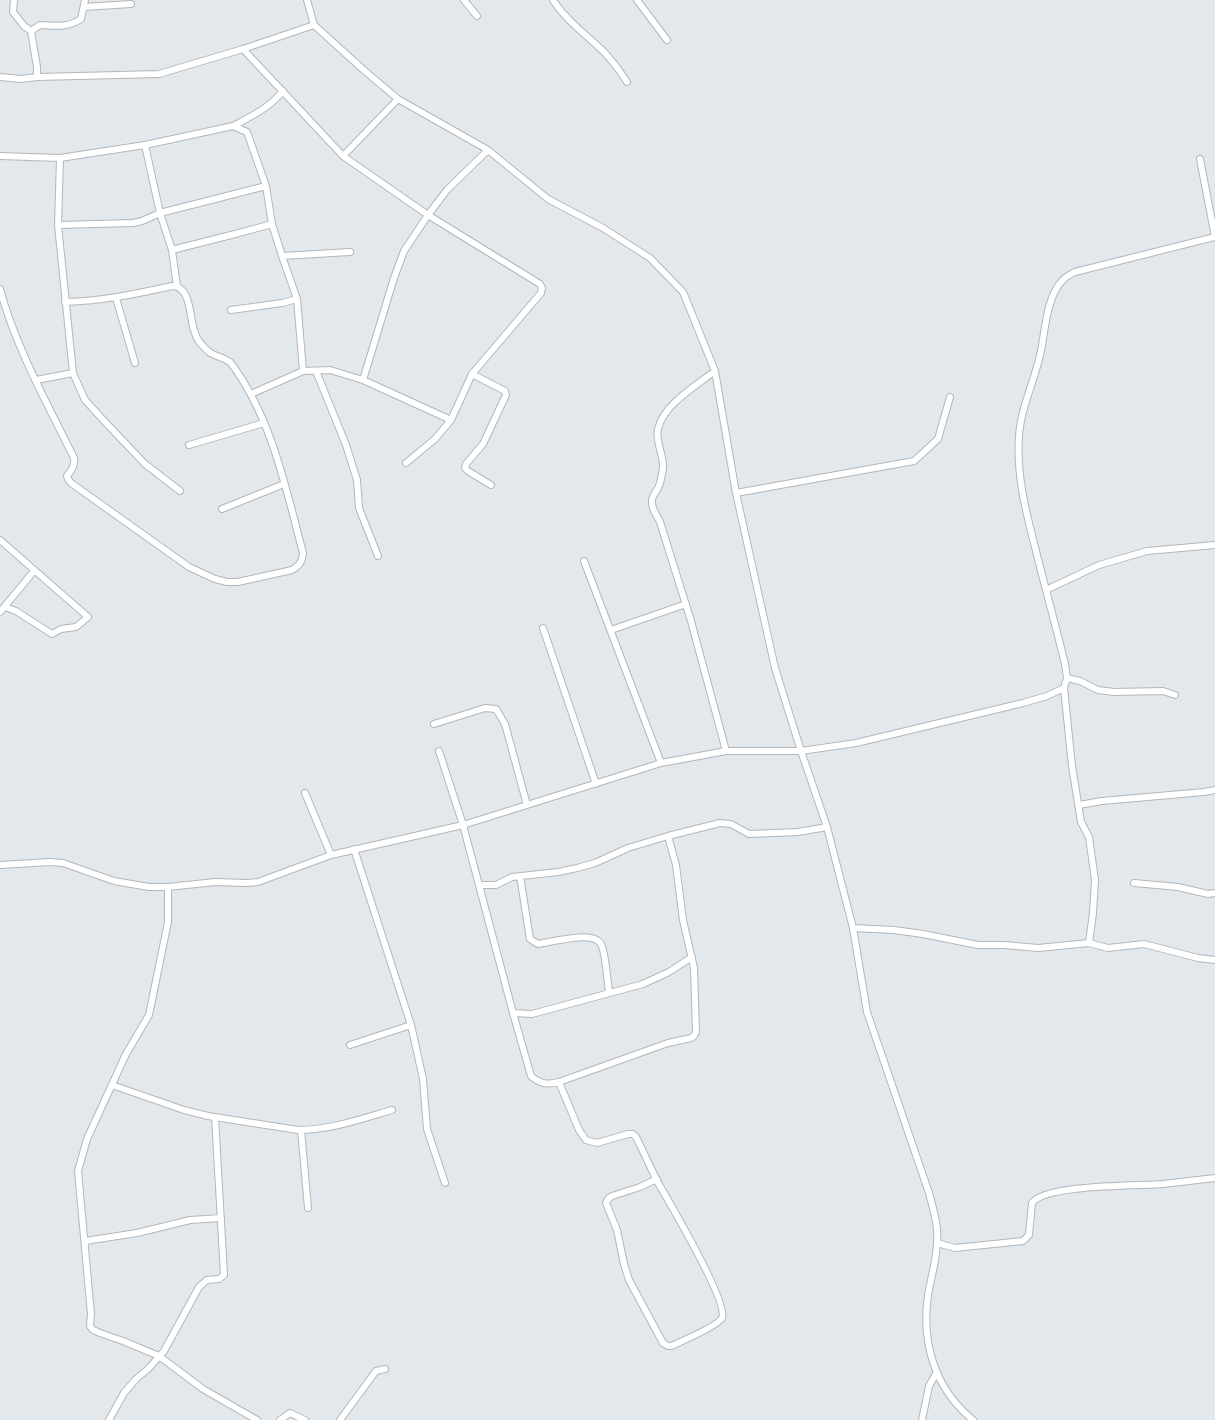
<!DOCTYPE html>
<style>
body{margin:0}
canvas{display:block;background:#e3e8ed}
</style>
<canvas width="1215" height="1420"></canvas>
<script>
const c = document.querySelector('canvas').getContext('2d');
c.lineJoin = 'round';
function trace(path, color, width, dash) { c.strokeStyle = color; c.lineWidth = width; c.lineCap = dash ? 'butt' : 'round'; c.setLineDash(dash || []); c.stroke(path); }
const street = new Path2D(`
 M 14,0 L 13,12 L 24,26 L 31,31
 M 307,0 L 314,25 L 366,72 L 398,99 L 488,150 L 548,199 L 603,228 L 650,258 L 683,292 L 715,371 L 736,493 L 775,668 L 801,751 L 827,827 L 853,928 L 867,1012 L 929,1193 C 933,1209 939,1226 937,1244 C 936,1261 931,1278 928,1295 C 921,1343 935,1389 973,1420
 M 464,0 L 477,16
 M 553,0 C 566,20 585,34 602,50 C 612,60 620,71 627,82
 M 637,0 L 667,40
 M 84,7 L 131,4
 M 243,49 L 343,156 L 428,215 L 540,284 L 542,288 L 541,293 L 472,374 L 451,420 L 435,439 L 406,463
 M 0,77 L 21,79 L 37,77 L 159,74 L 243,49 L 314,25
 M 37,77 L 37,67 L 31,31 L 40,25 C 56,26 67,28 81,19 L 85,0
 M 233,126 C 252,116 269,108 283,91
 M 145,145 L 160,213 L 172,250 L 177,286
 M 0,156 L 60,158 L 145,145 L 233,126 L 247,132 L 266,186 L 272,224 L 282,256 L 297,299 L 303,371
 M 343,156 L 398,99
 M 60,158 L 58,225 L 73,373 L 85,400 L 107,424 L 145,464 L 180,491
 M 1200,159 L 1215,237
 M 58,225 L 133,223 L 142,221 L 160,213 L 266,186
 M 172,250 L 239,233 L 272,224
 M 282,256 L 350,252
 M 0,289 C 16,348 47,403 74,458 C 75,466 72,469 67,476 L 68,479 L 71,483 L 189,567 L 215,579 L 227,582 L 238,582 L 292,570 C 300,565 302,562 303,553 C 286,489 271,415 230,362 C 218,354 213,358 203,346 C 200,343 196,337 195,333 C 189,319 192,286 172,286 C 136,294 102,301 65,302
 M 116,298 L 135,363
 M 231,310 L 282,303 L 297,299
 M 316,371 L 346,445 L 357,480 L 359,508 L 378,556
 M 715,371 C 697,385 663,405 658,429 C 655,442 664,455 663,468 C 662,474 661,481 659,486 C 657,491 651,497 652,502 C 652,510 657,516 660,522 L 691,621 L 726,751
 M 472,374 L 505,391 L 506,395 L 483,444 L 466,464 L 465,468 L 468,471 L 491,485
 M 36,380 L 73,373
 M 363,380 L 394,278 L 404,251 L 428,215 L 447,190 L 488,150
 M 251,394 L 303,371 L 330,370 L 363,380 L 451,420
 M 189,445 L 264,423
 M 736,493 L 914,461 L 938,439 L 950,397
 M 222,509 L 284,484
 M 0,540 L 88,617 L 76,627 L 61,629 L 52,634 L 16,611 L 5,607
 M 584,561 L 661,763
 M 1046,590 L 1099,565 L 1147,551 L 1215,545
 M 0,612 L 34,571
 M 543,628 L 596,784
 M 611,630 L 686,604
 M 1067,678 L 1080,681 L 1098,690 L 1114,692 L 1163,691 L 1175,695
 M 1064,688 L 1072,766 L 1081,822 L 1089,837 L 1095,880 L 1093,913 L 1089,943
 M 434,724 L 485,708 L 496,709 L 505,724 L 527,805
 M 439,751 L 463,825 L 513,1013 L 531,1076 C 540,1084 548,1085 559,1082 L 668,1043 L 691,1038 L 694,1036 L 696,1032 L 694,968 L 683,920 L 676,865 L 668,836
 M 305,793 L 331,855
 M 1079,805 L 1102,801 L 1204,792 L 1215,790
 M 354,849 L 411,1025 L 423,1079 L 427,1129 L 445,1183
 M 0,865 L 50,862 L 63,863 L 114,881 L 149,887 L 168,887 L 215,882 L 247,883 L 258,882 L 331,855 L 463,825 L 661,763 L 726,751 L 801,751 L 856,743 L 1023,703 L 1047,696 L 1064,688 L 1067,678 L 1065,664 C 1056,627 1046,591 1037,555 C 1027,516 1016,476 1019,436 C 1021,407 1035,380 1041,351 C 1045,330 1047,295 1063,280 C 1066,276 1071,274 1075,272 L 1215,237
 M 520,876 L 530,939 L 538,944 C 552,942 593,930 601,944 C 605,951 608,983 609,993
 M 1134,883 L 1178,887 L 1208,894 L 1215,893
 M 480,885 L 496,885 L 512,877 L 558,872 L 577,868 L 595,863 L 628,848 L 668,836 L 720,823 L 731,824 L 749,834 L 798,832 L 827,827
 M 168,887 L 168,922 L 149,1015 L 126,1054 L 87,1139 L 78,1171 L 91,1314 L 90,1326 L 93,1330 L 100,1333 L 123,1341 L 159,1356 L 203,1389 L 257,1420
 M 853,928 L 894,930 L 923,934 L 978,945 L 1004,945 L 1038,948 L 1089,943 L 1108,948 L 1144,944 L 1198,958 L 1215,960
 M 513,1013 L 532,1014 L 643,984 L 669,972 L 692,957
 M 350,1045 L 411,1025
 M 559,1082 L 579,1130 L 586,1140 L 597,1143 L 628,1134 L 633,1134 L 636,1137 C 643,1151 650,1166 657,1181 C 668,1200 729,1303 722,1318 C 718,1326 680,1342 671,1346 L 668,1346 L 663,1343 L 629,1280 L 624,1264 L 617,1230 L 606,1203 L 608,1199 L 612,1196 L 640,1187 L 657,1179
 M 112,1085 L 184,1110 L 208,1116 L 298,1130 C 330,1130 361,1119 392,1110
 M 301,1130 L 308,1208
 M 85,1241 L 137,1233 L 190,1220 L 221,1218
 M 937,1243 L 955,1248 L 1023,1241 L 1029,1235 L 1032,1203 C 1045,1184 1139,1186 1163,1184 C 1181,1182 1198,1180 1215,1178
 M 109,1420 L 124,1393 L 136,1379 L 148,1369 L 164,1351 L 199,1287 L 207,1280 L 219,1279 L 224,1275 L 215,1117
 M 280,1420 L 290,1413 L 305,1420
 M 340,1420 L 376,1371 L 385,1369
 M 922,1420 L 929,1386 L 937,1372`);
trace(street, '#b1b7bb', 8);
trace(street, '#fff', 6);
</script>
